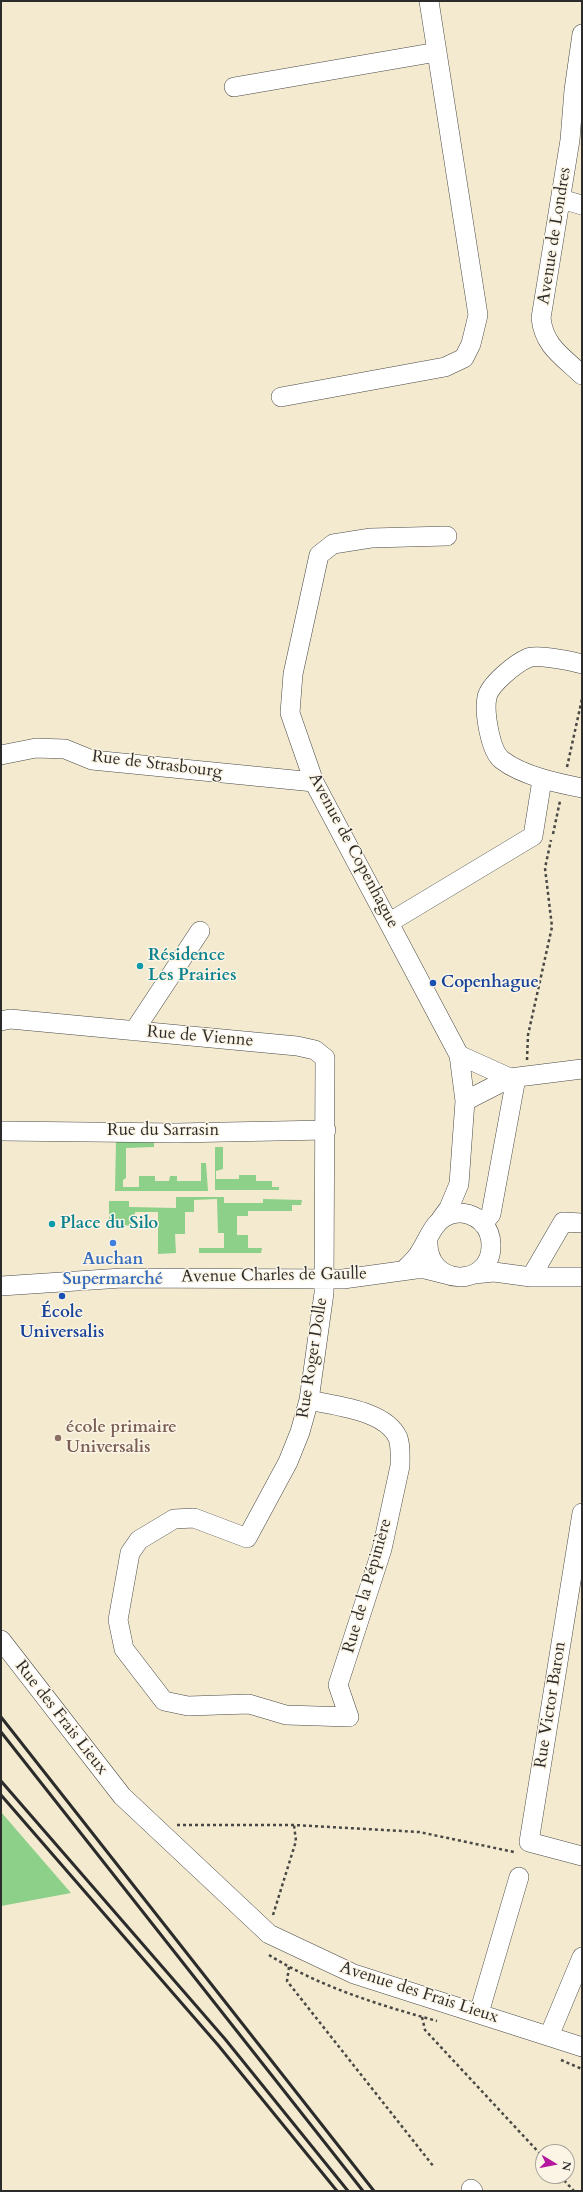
<!DOCTYPE html>
<meta charset="utf-8">
<style>
body{margin:0}
#map{position:relative;width:583px;height:2192px;overflow:hidden;background:#f3ead0;font-family:Cardo,serif}
canvas{display:block}
.frame{position:absolute;inset:0;border:2px solid #2b2b2b;pointer-events:none}
.north{position:absolute;left:535px;top:2144px;width:40px;height:40px;box-sizing:border-box;background:#fcf5e5;border:1px solid #a8a49b;border-radius:50%;rotate:100deg;font-size:11px;font-weight:700;line-height:16px;text-align:center;color:#2b2b2b}
.north::after{content:'';display:block;margin:auto;width:14px;height:18px;background:#b5179e;clip-path:polygon(50% 0,100% 100%,50% 72%,0 100%)}
</style>
<div id="map">
<canvas width="583" height="2192"></canvas>
<div class="frame"></div>
<div class="north">N</div>
</div>
<script>
const c = document.querySelector('canvas').getContext('2d');
c.lineJoin = 'round';
function fillPath(path, color) { c.fillStyle = color; c.fill(path, 'evenodd'); }
function trace(path, color, width, dash) { c.strokeStyle = color; c.lineWidth = width; c.lineCap = dash ? 'butt' : 'round'; c.setLineDash(dash || []); c.stroke(path); }
function write(font, color, halo, rows, align = 'center') {
  c.font = font + ' Cardo,serif'; c.lineWidth = 3; c.setLineDash([]); c.textBaseline = 'middle'; c.strokeStyle = halo; c.fillStyle = color; for (const [text, x, y, turn = 0] of rows) {
    c.save(); c.translate(x, y); c.rotate((+turn || 0) * Math.PI / 180); c.textAlign = isNaN(turn) ? turn : align; if (halo) c.strokeText(text, 0, 0); c.fillText(text, 0, 0); c.restore();
  }
}
fillPath(new Path2D(`
 M 116,1142 L 154,1142 L 154,1147 L 126,1148 L 126,1178 L 123,1180 L 123,1187 L 139,1187 L 139,1176 L 155,1176 L 155,1181 L 169,1181 L 170,1176 L 177,1176 L 177,1181 L 201,1181 L 201,1163 L 206,1163 L 208,1191 L 115,1191 Z
 M 215,1147 L 223,1147 L 223,1169 L 216,1171 L 216,1179 L 239,1179 L 239,1175 L 256,1175 L 256,1181 L 272,1181 L 272,1187 L 279,1187 L 279,1190 L 215,1190 Z
 M 176,1197 L 224,1197 L 224,1203 L 263,1203 L 263,1199 L 302,1200 L 301,1205 L 292,1205 L 292,1211 L 248,1211 L 248,1216 L 237,1216 L 237,1235 L 248,1235 L 248,1248 L 262,1248 L 261,1253 L 199,1253 L 199,1248 L 224,1248 L 224,1233 L 218,1233 L 217,1199 L 194,1200 L 194,1212 L 185,1212 L 185,1234 L 175,1234 L 176,1253 L 158,1254 L 158,1212 L 135,1212 L 135,1221 L 132,1221 L 132,1226 L 122,1225 L 122,1221 L 109,1221 L 109,1201 L 129,1201 L 129,1207 L 176,1208 Z
 M 1,1812 L 71,1893 L 1,1906 Z`), '#8cd089');
const minor = new Path2D(`
 M 582,34 L 574,90 L 570,140 L 541,318 C 544,346 562,356 582,375
 M 234,87 L 437,52
 M 561,199 L 582,205
 M 281,397 L 445,367 L 464,358 L 471,344 L 478,315 L 429,1
 M 582,664 C 572,661 536,654 528,658 C 516,663 490,684 487,697 C 484,712 490,751 502,760 C 523,776 557,783 582,788
 M 1,755 L 36,748 L 65,749 L 92,760 L 314,782
 M 390,922 L 533,836 L 542,780
 M 1,1021 L 10,1019 L 297,1046 L 315,1050 L 325,1058 L 324,1293 L 309,1400 L 300,1432 L 288,1462 L 247,1538 L 194,1518 L 174,1519 L 139,1540 L 130,1553 L 118,1620 L 124,1649 L 164,1701 L 188,1706 L 249,1704 L 286,1715 L 349,1717 L 338,1685 L 382,1549 L 400,1466 C 400,1457 401,1446 398,1438 C 386,1410 335,1406 309,1400
 M 134,1031 L 200,931
 M 459,1055 L 510,1078
 M 465,1101 L 510,1078 L 582,1069
 M 1,1131 L 176,1133 L 326,1130
 M 441,1219 L 449,1208 L 459,1184 L 465,1101 L 459,1055 L 314,782 L 290,713 L 293,674 L 319,555 L 333,544 L 371,538 L 447,536
 M 483,1224 L 491,1214 L 516,1078
 M 403,1271 C 408,1266 414,1261 418,1255 C 429,1240 432,1220 452,1214 C 463,1211 475,1215 483,1223 C 488,1229 491,1237 491,1245 C 492,1288 425,1289 428,1239
 M 474,1274 L 494,1272 L 531,1277 L 582,1277
 M 531,1277 L 563,1222 L 582,1223
 M 1,1286 L 122,1278 L 343,1279 L 416,1269 L 425,1269 L 449,1275
 M 582,1513 L 529,1842 L 582,1856
 M 1,1640 L 122,1796 L 269,1934 L 354,1974 L 582,2047
 M 479,2013 L 519,1877
 M 549,2036 L 582,1957
 M 471,2189 L 473,2191`);
trace(minor, '#494844', 20);
trace(new Path2D(`
 M 567,767 L 582,699
 M 553,834 L 560,801
 M 527,1060 L 528,1035 L 552,927 L 545,868 L 551,840
 M 177,1825 L 294,1825 L 419,1832 L 514,1852
 M 273,1915 L 296,1841 L 294,1825
 M 269,1955 C 320,1987 379,2005 437,2021
 M 289,1967 L 287,1981 L 434,2167
 M 422,2017 L 425,2030 L 543,2157
 M 561,2060 L 582,2069
 M 560,2176 L 574,2191`), '#494844', 2.5, [3, 3]);
trace(minor, '#fff', 19);
trace(new Path2D(`
 M 1,1717 L 374,2191
 M 1,1732 L 363,2191
 M 1,1781 L 225,2039 L 348,2191
 M 1,1795 L 218,2045 L 337,2191`), '#2b2b2b', 3);
for (const [x, y, r, color] of [
 [140,966,4,"#0f9aa8"],
 [433,983,4,"#1a4fb4"],
 [52,1224,4,"#0f9aa8"],
 [113,1243,4,"#3f7fe0"],
 [62,1296,4,"#1a4fb4"],
 [58,1438,4,"#8d6e63"]
]) { const dot = new Path2D(); dot.arc(x, y, r, 0, 2 * Math.PI); c.fillStyle = color; c.fill(dot); trace(dot, '#fcf5e5', 1.5); }
write('17px', '#2b2b2b', '#fcf5e5', [
 ["Avenue de Londres",555,236,-81],
 ["Rue de Strasbourg",157,765,7],
 ["Avenue de Copenhague",353,851,62],
 ["Rue de Vienne",200,1037,5],
 ["Rue du Sarrasin",163,1131],
 ["Avenue Charles de Gaulle",274,1276,-1],
 ["Rue Roger Dolle",313,1358,-81],
 ["Rue de la Pépinière",368,1586,-74],
 ["Rue Victor Baron",551,1705,-81],
 ["Rue des Frais Lieux",61,1718,52],
 ["Avenue des Frais Lieux",419,1993,18]
]);
write('bold 17px', '#0d838f', '#fcf5e5', [
 ["Résidence",148,956],
 ["Les Prairies",148,976],
 ["Place du Silo",60,1224]
], 'left');
write('bold 17px', '#164399', '#fcf5e5', [
 ["Copenhague",441,983],
 ["École",62,1313,"center"],
 ["Universalis",62,1333,"center"]
], 'left');
write('bold 17px', '#366cbe', '#fcf5e5', [
 ["Auchan",113,1260],
 ["Supermarché",113,1280]
]);
write('bold 17px', '#785e54', '#fcf5e5', [
 ["école primaire",66,1428],
 ["Universalis",66,1448]
], 'left');
</script>
